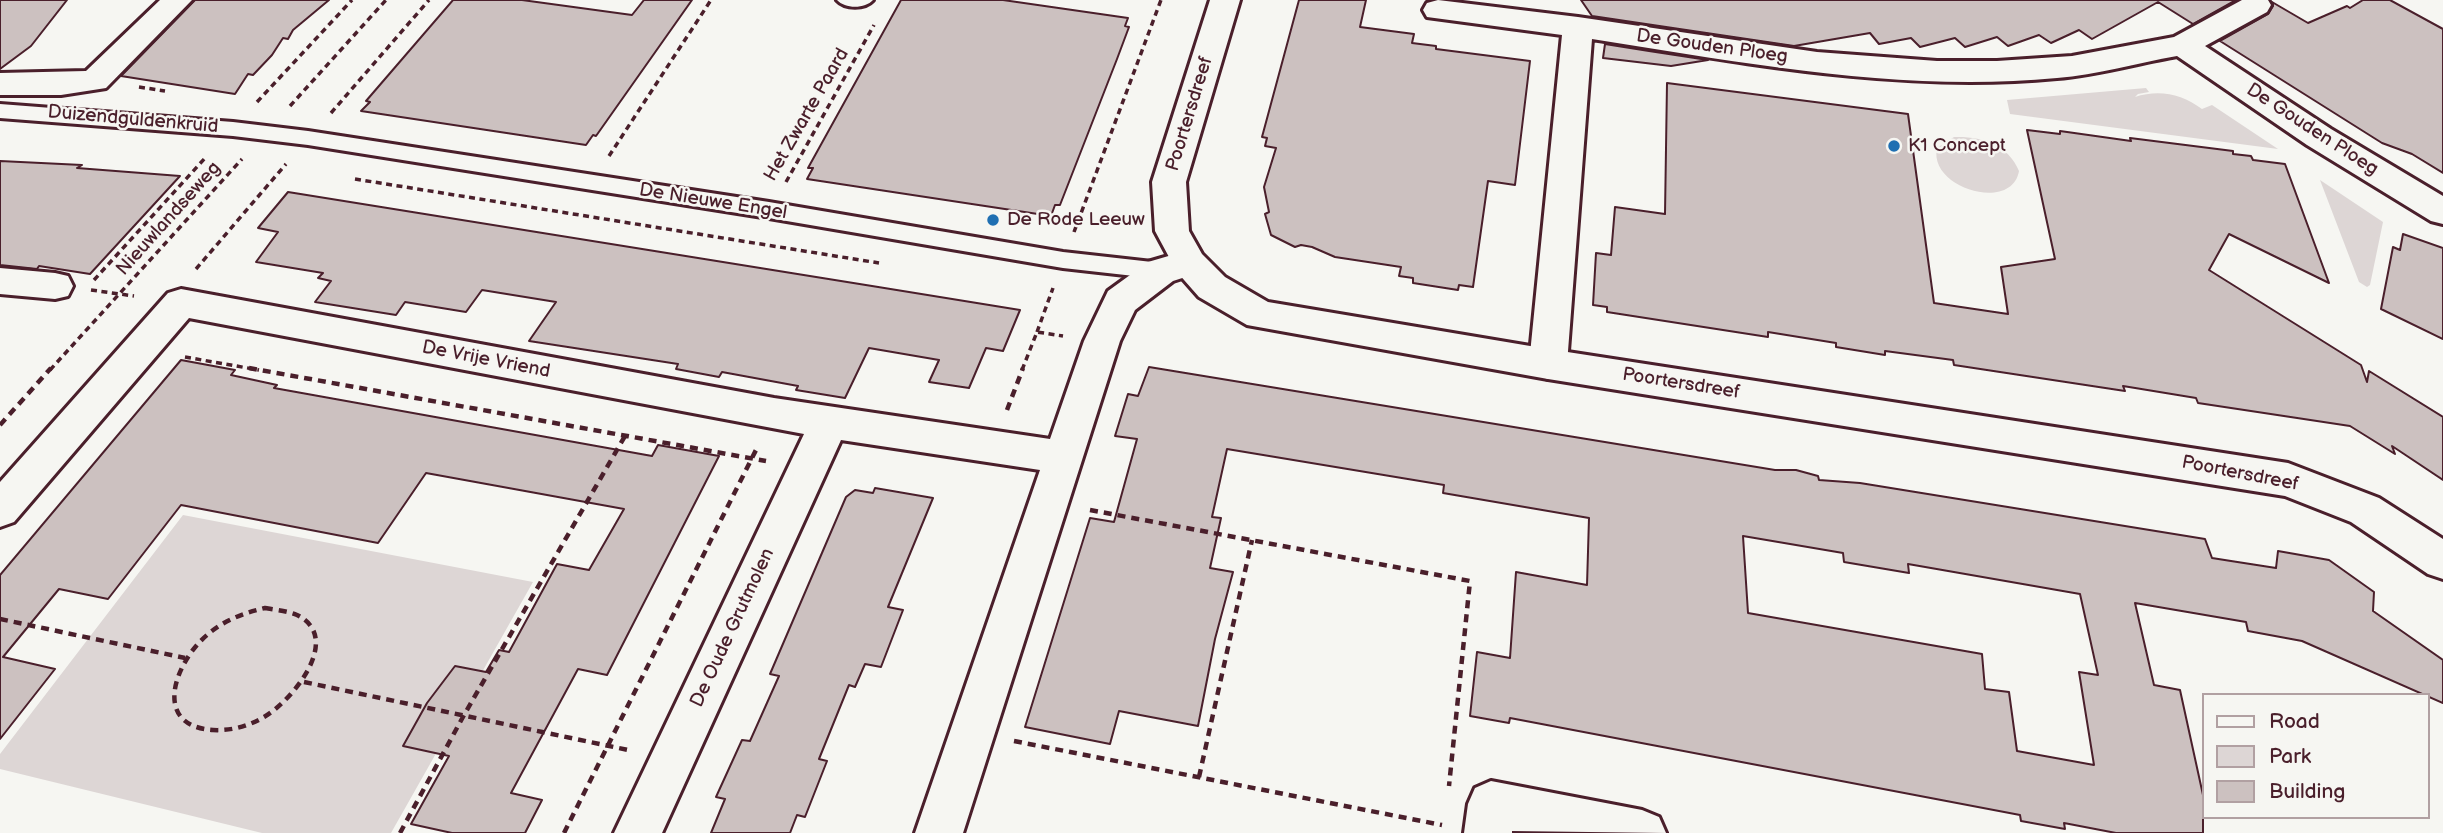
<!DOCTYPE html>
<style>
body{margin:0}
#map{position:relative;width:2443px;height:833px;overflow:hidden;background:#f6f6f2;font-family:"Balsamiq Sans",sans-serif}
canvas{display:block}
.legend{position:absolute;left:2202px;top:693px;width:228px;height:126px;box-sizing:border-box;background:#f6f6f2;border:2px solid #b1a0a2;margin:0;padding:9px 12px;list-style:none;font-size:21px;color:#4a1f2b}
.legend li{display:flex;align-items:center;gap:14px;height:35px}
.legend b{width:35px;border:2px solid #b1a0a2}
</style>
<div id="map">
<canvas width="2443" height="833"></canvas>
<ul class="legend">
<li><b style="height:9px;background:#f6f6f2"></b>Road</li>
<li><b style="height:19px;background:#ddd6d5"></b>Park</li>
<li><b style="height:19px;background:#ccc1c0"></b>Building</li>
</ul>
</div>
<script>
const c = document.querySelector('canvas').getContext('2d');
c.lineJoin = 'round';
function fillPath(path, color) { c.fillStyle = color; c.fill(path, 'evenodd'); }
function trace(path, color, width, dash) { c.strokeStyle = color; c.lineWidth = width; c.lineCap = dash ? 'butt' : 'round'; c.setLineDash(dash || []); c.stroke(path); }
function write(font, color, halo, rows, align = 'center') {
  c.font = font + ' "Balsamiq Sans",sans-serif'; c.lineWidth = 5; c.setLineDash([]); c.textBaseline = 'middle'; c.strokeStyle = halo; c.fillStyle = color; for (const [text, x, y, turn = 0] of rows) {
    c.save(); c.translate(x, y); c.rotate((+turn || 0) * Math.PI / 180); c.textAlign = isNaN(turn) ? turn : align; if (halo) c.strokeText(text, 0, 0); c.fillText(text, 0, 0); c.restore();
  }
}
fillPath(new Path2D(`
 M 2146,88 L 2149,92 L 2138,94 L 2135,97 C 2159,89 2182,94 2202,109 L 2212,105 L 2278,149 L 2010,114 L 2007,100 Z
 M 1954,137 C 1981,136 2008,144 2019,171 C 2012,213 1928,188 1937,148 Z
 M 2320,180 L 2383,222 L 2370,285 L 2367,287 L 2359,282 Z
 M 183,515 L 533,582 L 391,833 L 262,833 L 0,769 L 0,754 Z`), '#ddd6d5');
const building = new Path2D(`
 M 0,0 L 67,0 L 31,46 L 0,69 Z
 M 195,0 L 329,0 L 293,30 L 288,39 L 283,38 L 272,55 L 253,75 L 248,74 L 235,94 L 121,76 Z
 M 453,0 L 522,0 L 632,15 L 644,0 L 692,0 L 596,136 L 593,135 L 586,145 L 361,111 L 370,102 L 366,101 Z
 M 901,0 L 1003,0 L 1128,18 L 1125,26 L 1129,27 L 1117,59 L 1060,205 L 1055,205 L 1051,216 L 807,179 L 813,168 L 808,168 Z
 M 1299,0 L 1366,0 L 1360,27 L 1414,34 L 1412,43 L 1436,46 L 1436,49 L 1530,61 L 1515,185 L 1488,181 L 1473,287 L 1459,285 L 1458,290 L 1413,283 L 1413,278 L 1399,276 L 1401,267 L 1335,257 L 1312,247 L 1301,245 L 1295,247 L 1271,235 L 1265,214 L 1269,212 L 1264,187 L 1276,148 L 1265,146 L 1267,138 L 1262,137 Z
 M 1581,0 L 2236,0 L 2193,24 L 2158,2 L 2092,39 L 2079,30 L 2051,43 L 2039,35 L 2008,46 L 1997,37 L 1965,47 L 1955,38 L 1920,47 L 1911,38 L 1879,44 L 1870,33 L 1794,46 L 1592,16 Z
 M 2363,0 L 2390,0 L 2443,29 L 2443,173 L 2412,154 L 2382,143 L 2220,41 L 2268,14 L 2273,6 L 2272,2 L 2308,23 L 2347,6 L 2350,8 Z
 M 1605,44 L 1649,51 L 1708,60 L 1671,66 L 1603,58 Z
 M 1667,83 L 1908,114 L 1934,303 L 2008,314 L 2001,267 L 2055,259 L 2027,130 L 2060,134 L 2060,131 L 2131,141 L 2130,138 L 2233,151 L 2233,154 L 2251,156 L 2253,160 L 2285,164 L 2329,283 L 2229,234 L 2209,270 L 2361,365 L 2367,382 L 2369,371 L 2443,417 L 2443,480 L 2392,446 L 2395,454 L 2350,426 L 2198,403 L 2196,398 L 2123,386 L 2125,391 L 1954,365 L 1953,360 L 1885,351 L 1885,355 L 1836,347 L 1836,343 L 1768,332 L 1768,337 L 1607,312 L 1607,307 L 1593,305 L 1596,253 L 1611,255 L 1615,207 L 1665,214 Z
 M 0,161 L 82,165 L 77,168 L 180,176 L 90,274 L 39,266 L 37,269 L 0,265 Z
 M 288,192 L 872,286 L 1020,310 L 1003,351 L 986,348 L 969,388 L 929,382 L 939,360 L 869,348 L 845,398 L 796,390 L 798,386 L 722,372 L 719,377 L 676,369 L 678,364 L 529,341 L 556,302 L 482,290 L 466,312 L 405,302 L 396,315 L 315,302 L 331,281 L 318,278 L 323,273 L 256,262 L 278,232 L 258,228 Z
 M 2403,234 L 2443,248 L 2443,339 L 2381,309 L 2393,247 L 2400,250 Z
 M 181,360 L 235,370 L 231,375 L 277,385 L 274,388 L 652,456 L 658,445 L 719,456 L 607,675 L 578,669 L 511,793 L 542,800 L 525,833 L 452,833 L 411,824 L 449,756 L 403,746 L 427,703 L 455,666 L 486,672 L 499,650 L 509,652 L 557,564 L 589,570 L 624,509 L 426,473 L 378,543 L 181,505 L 108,599 L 59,589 L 3,657 L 55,669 L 0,739 L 0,575 Z
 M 1149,367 L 1775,470 L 1796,470 L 1818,476 L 1819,480 L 1860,483 L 2205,539 L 2212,558 L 2231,561 L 2276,568 L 2278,551 L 2329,560 L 2374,592 L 2373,611 L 2443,660 L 2443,703 L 2302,641 L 2248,631 L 2246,622 L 2135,603 L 2154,685 L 2180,690 L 2203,795 L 2203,833 L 2116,833 L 2064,823 L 2065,829 L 2021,821 L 2020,815 L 1673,749 L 1510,718 L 1509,723 L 1470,716 L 1477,652 L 1510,658 L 1516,572 L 1587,585 L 1589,518 L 1443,493 L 1444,485 L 1227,449 L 1212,517 L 1221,518 L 1210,568 L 1233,572 L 1215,639 L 1198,726 L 1119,711 L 1110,744 L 1025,727 L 1090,518 L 1114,522 L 1137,439 L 1115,436 L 1128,394 L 1138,396 ZM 1743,536 L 1843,553 L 1844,562 L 1909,573 L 1908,564 L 2080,594 L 2098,675 L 2079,672 L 2094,765 L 2017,751 L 2009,692 L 1985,689 L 1982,654 L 1748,613 Z
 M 875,488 L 933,498 L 888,607 L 903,610 L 881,667 L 865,664 L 855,687 L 849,685 L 819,759 L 827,761 L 805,817 L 797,815 L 790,833 L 711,833 L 725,799 L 716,797 L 742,740 L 750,741 L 779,676 L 770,674 L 846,497 L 855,490 L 873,493 Z`);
fillPath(building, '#ccc1c0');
trace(building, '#4a1f2b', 2);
const lane = new Path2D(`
 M 837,0 L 873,0 C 865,9 845,9 837,0 Z
 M 0,104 L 233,122 L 308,131 L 769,202 L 1063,252 L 1161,263 L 1169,265 L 1172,271 L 1169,277 L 1161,279 L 1063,268 L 769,218 L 308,145 L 233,136 L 0,118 Z`);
const street = new Path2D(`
 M 160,0 L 192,0 L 106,88 L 61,95 L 0,95 L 0,73 L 86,71 Z
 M 1438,0 L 1578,17 L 1817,52 L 1937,61 L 1997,61 L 2072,56 L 2174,37 L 2242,0 L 2268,0 L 2271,5 L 2267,12 L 2205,46 L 2331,129 L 2443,196 L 2443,224 L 2431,221 L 2307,145 L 2177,56 C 2137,63 2097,75 2057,78 C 1901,93 1746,63 1592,39 L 1567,364 L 1561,374 L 1548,379 L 1535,374 L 1529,364 L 1562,35 L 1427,17 L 1423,10 L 1427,3 Z
 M 1189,250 L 1201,254 L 1207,263 L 1201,272 L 1173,281 L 1135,310 L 1120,341 L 963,833 L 915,833 L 1040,470 L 841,440 L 662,833 L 614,833 L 804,434 L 189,318 L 14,522 L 0,527 L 0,482 L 168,293 L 181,289 L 774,398 L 1050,439 L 1084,341 L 1108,291 L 1148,262 Z
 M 0,268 L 55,273 L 68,276 L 73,286 L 68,296 L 55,299 L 0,294 Z
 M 1491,781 L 1642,810 L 1659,817 L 1666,833 L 1512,831 L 1512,833 L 1464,833 L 1468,804 L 1475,788 Z`);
const secondary = new Path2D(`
 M 1210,0 L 1240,0 L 1186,182 L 1189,231 L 1202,254 L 1225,277 L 1268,302 L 1548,349 L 2288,463 L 2379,498 L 2443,539 L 2443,579 L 2428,574 L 2351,522 L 2285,496 L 1548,379 L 1247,325 L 1199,297 L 1177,272 L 1155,231 L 1152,182 Z`);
trace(lane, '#4a1f2b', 6);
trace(street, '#4a1f2b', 6);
trace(secondary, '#4a1f2b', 6);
trace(new Path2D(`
 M 139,87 L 165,91
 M 257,102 L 352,0
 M 290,106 L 386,0
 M 331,113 L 429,0
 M 609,156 L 711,0
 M 355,179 L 879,263
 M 786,182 L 874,25
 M 1074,232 L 1161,0
 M 196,269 L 286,164
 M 94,280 L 206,157
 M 91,290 L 134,296
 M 1037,332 L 1053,288
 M 185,357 L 259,370
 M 50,370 L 242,159
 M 1022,370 L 1037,332 L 1063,336`), '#4a1f2b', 3.5, [6, 4.5]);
trace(new Path2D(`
 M 249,368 L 766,461
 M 1007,410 L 1023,368
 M 0,425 L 51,368
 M 1090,510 L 1470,581 L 1449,786
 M 265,608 C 275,610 288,611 297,615 C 344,638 292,701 264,717 C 249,726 231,731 213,730 C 150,726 176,661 207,635 C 224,620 244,613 265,608 Z
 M 0,619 L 185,658
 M 304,682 L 628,750
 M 1014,741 L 1442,825
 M 1199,777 L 1252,540
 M 400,833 L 464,715 L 625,436
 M 564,833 L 758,446`), '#4a1f2b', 4.5, [8, 6]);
fillPath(lane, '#f6f6f2');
fillPath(street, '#f6f6f2');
fillPath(secondary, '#f6f6f2');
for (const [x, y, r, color] of [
 [1894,146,7,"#1f6fb2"],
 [993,220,7,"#1f6fb2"]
]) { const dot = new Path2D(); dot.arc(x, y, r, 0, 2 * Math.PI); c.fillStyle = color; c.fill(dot); trace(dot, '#f6f6f2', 2.5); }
write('19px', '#4a1f2b', '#f6f6f2', [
 ["De Gouden Ploeg",1712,47,8],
 ["Poortersdreef",1190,114,-73],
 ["Het Zwarte Paard",807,115,-60],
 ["Duizendguldenkruid",133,120,5],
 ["De Gouden Ploeg",2312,130,33],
 ["De Nieuwe Engel",713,202,9],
 ["Nieuwlandseweg",169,219,-48],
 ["De Vrije Vriend",486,360,11],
 ["Poortersdreef",1681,384,9],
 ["Poortersdreef",2240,474,11],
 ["De Oude Grutmolen",733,628,-65]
]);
write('19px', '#4a1f2b', '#f6f6f2', [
 ["K1 Concept",1908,146],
 ["De Rode Leeuw",1007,220]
], 'left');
</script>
